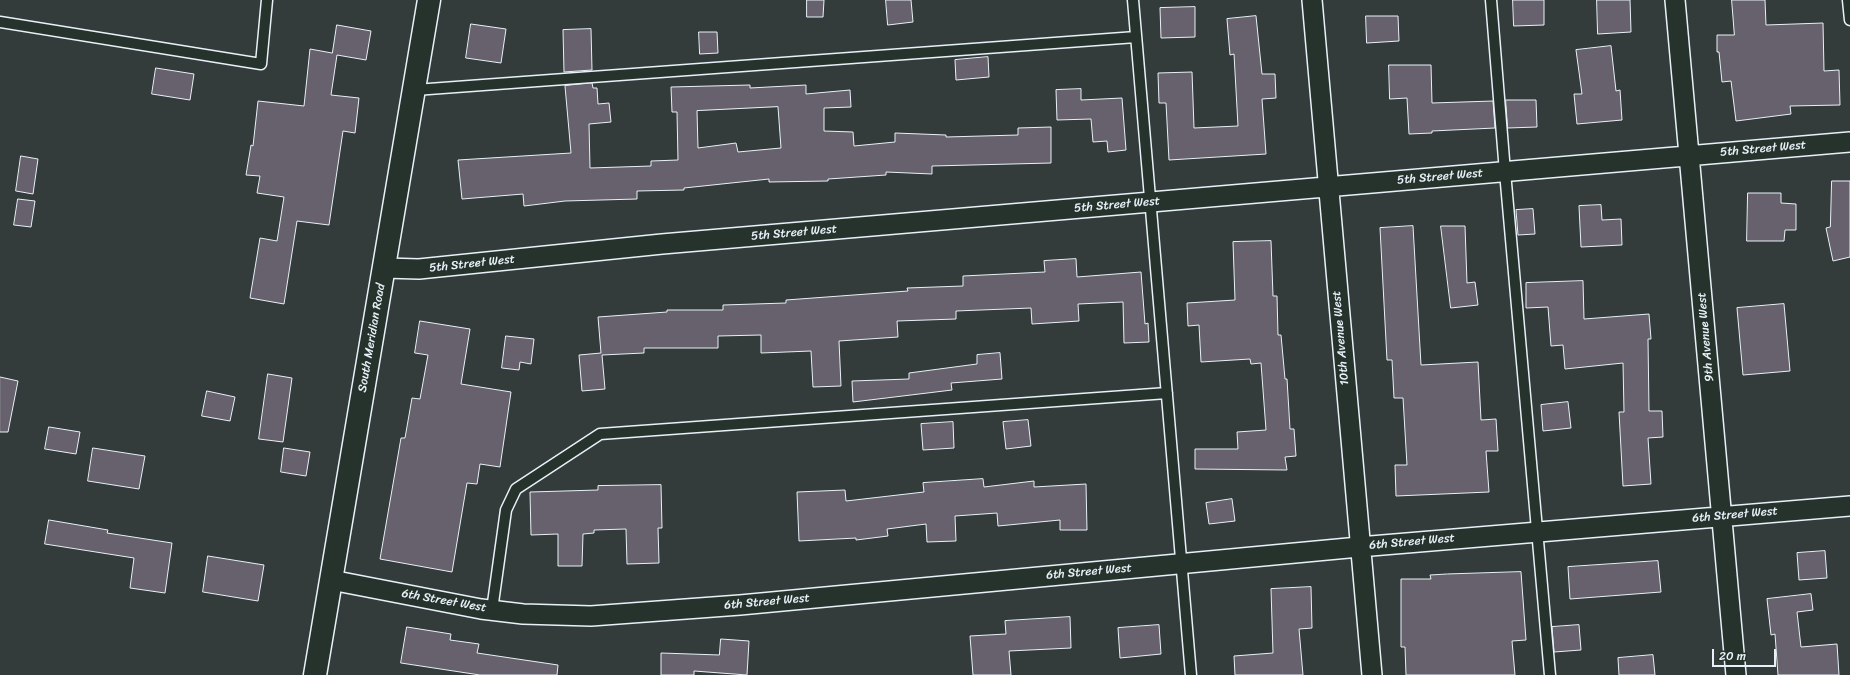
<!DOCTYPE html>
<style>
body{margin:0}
#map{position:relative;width:1850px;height:675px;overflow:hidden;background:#333c3a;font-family:Sriracha,sans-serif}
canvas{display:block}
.scale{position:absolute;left:1712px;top:649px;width:64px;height:18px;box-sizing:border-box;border:2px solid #e8f1f8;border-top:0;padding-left:5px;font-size:12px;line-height:14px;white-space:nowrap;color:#e8f1f8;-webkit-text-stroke:3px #26332d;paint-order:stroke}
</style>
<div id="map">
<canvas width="1850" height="675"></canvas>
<div class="scale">20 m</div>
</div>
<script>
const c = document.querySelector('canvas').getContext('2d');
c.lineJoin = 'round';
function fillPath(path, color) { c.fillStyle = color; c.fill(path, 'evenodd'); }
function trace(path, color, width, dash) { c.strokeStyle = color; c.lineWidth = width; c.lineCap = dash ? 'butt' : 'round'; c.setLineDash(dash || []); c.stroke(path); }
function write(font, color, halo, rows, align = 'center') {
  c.font = font + ' Sriracha,sans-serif'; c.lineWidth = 3; c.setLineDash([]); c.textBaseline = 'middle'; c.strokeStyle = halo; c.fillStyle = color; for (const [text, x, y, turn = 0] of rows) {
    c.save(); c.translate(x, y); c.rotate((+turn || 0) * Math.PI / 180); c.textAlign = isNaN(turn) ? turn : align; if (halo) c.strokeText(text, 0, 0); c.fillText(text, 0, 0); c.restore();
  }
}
const building = new Path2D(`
 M 807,0 L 824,0 L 823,17 L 807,17 Z
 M 886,0 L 911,0 L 913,22 L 888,25 Z
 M 1513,0 L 1544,0 L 1544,25 L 1514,26 Z
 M 1597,0 L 1630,0 L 1631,32 L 1598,34 Z
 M 1732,0 L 1765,0 L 1766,25 L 1823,23 L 1824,71 L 1839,70 L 1840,105 L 1790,106 L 1791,114 L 1736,121 L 1731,81 L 1722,82 L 1719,52 L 1717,52 L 1717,35 L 1734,35 Z
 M 1195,7 L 1195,37 L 1161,38 L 1160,8 Z
 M 1256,16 L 1262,74 L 1275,74 L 1276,98 L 1262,99 L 1266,154 L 1169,160 L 1166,103 L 1159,103 L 1158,73 L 1192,72 L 1194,128 L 1238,126 L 1234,54 L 1230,55 L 1227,19 Z
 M 1366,16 L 1398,16 L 1399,41 L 1367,43 Z
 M 471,24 L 506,29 L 501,63 L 466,58 Z
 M 337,25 L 371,31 L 366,60 L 337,55 L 331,95 L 359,98 L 355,133 L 343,131 L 329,225 L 297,221 L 284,304 L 250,298 L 260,238 L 277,241 L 284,197 L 257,193 L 260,176 L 246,175 L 251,145 L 253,146 L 258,101 L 304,106 L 310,49 L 332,53 Z
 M 591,29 L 592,70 L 564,72 L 563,30 Z
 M 699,32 L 717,32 L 718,53 L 700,54 Z
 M 1611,46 L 1616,91 L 1620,90 L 1622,120 L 1577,124 L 1574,94 L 1582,94 L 1576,50 Z
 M 988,57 L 989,77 L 956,80 L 955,60 Z
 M 1389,65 L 1431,65 L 1432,103 L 1493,101 L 1495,128 L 1432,131 L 1432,133 L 1409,134 L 1407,98 L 1390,99 Z
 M 156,68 L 194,74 L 190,100 L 152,94 Z
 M 592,83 L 593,88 L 597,88 L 598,104 L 609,103 L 611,122 L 589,124 L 590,168 L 651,166 L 651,161 L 678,160 L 677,112 L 672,112 L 671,87 L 750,85 L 750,88 L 806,85 L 806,94 L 850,90 L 851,107 L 824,108 L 824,131 L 853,132 L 854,146 L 895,142 L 895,133 L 946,135 L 946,137 L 1018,135 L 1018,128 L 1051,127 L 1051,163 L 932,166 L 932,174 L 886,172 L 886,175 L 828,179 L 828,181 L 769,182 L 769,179 L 684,188 L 684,190 L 637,191 L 637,199 L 565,201 L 524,206 L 523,194 L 462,199 L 458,160 L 571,153 L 565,86 ZM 778,107 L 781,148 L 738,152 L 736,143 L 698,148 L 697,111 Z
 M 1081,89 L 1081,100 L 1122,98 L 1126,150 L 1108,152 L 1107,141 L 1093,142 L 1091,119 L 1057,120 L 1056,90 Z
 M 1506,100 L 1536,100 L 1537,127 L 1508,128 Z
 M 21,156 L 38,159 L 33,194 L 16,191 Z
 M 1832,181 L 1850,181 L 1850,257 L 1833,261 L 1826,228 L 1830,227 Z
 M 1748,193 L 1781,193 L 1781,203 L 1796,204 L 1796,230 L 1785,230 L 1784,241 L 1747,241 Z
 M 18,199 L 35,201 L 31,227 L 14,225 Z
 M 1601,205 L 1602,220 L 1621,219 L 1622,245 L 1581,247 L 1579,206 Z
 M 1533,209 L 1535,234 L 1518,235 L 1516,210 Z
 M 1413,226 L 1421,365 L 1478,362 L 1481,420 L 1496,419 L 1498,451 L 1486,451 L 1489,492 L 1396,496 L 1395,465 L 1407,465 L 1403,398 L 1394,398 L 1392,360 L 1387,360 L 1380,228 Z
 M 1441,226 L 1465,226 L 1467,283 L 1475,282 L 1478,305 L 1451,308 Z
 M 1271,241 L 1273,296 L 1277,296 L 1278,335 L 1281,335 L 1285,379 L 1287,379 L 1290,429 L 1294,429 L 1296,456 L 1285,457 L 1287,470 L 1195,469 L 1195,449 L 1238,449 L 1237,432 L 1266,430 L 1261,363 L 1251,364 L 1250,359 L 1201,362 L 1199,325 L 1188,326 L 1187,303 L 1235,300 L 1233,242 Z
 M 1076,259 L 1077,277 L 1141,272 L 1145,324 L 1148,323 L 1149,342 L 1124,343 L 1123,302 L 1078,304 L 1079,321 L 1032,324 L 1031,308 L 956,311 L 956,319 L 897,321 L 898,337 L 839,341 L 841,386 L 813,387 L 811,351 L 761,353 L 761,335 L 718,336 L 718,348 L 644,348 L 644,353 L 602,355 L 605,389 L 582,391 L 579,355 L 601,353 L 598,317 L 667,312 L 667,310 L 723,310 L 723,305 L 786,303 L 786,300 L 908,291 L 907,288 L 963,286 L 963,276 L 1045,272 L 1044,261 Z
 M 1583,281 L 1584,319 L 1649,314 L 1651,339 L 1648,339 L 1649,411 L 1662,411 L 1663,437 L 1648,438 L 1651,484 L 1623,486 L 1619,412 L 1624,412 L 1623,363 L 1565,369 L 1563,345 L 1551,346 L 1548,307 L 1526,308 L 1526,283 Z
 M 1784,304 L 1790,371 L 1743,375 L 1737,308 Z
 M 420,321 L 470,329 L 461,384 L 511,392 L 500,467 L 480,464 L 477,484 L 467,483 L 452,572 L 380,559 L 401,438 L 405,438 L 412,398 L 420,399 L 428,355 L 415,353 Z
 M 506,336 L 534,339 L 531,364 L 520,362 L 519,370 L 502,368 Z
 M 1000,353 L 1002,379 L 951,383 L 952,390 L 853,402 L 852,381 L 909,379 L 909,373 L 977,364 L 977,355 Z
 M 268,374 L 292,378 L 283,442 L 259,439 Z
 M 0,377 L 18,381 L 8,432 L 0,432 Z
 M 207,391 L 235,397 L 230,421 L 202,416 Z
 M 1568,402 L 1571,428 L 1543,431 L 1541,405 Z
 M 1028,420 L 1031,446 L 1006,449 L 1003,422 Z
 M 953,422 L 954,448 L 923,450 L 921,424 Z
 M 49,427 L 80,432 L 76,454 L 45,449 Z
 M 93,448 L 145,456 L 139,489 L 88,481 Z
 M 284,448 L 310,452 L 306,476 L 281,472 Z
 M 983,479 L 984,487 L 1034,481 L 1034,487 L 1086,484 L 1087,530 L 1060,530 L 1060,520 L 998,526 L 997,513 L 955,516 L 956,541 L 927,542 L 926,524 L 887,529 L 888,536 L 856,540 L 856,538 L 799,541 L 797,492 L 845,490 L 846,501 L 924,492 L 923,483 Z
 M 661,485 L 662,528 L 658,528 L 659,563 L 627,564 L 626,529 L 594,530 L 594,533 L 583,534 L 582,566 L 558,566 L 558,534 L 531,535 L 530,492 L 598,490 L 598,486 Z
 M 1232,499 L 1235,521 L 1209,524 L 1206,503 Z
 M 49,520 L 108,530 L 107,533 L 172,543 L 165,593 L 130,588 L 134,558 L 45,544 Z
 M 1825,551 L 1827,578 L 1799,580 L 1797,553 Z
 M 208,556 L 264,565 L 258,601 L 203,592 Z
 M 1658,561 L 1661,592 L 1570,599 L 1568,567 Z
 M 1521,572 L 1526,640 L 1512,641 L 1515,675 L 1406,675 L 1405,647 L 1401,647 L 1401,579 L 1431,579 L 1430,575 L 1447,574 Z
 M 1311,587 L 1312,628 L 1299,629 L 1303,675 L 1235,675 L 1234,656 L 1273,653 L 1271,589 Z
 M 1811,594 L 1813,610 L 1797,612 L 1801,647 L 1837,644 L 1839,675 L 1778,675 L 1775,634 L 1771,635 L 1767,599 Z
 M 1070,617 L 1071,648 L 1009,651 L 1011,675 L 973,675 L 970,636 L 1006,634 L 1005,621 Z
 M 1159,625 L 1161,654 L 1120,658 L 1118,628 Z
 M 1579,625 L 1581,650 L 1554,652 L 1552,627 Z
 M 407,627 L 451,634 L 450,640 L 479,644 L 477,653 L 558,665 L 557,675 L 480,675 L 401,663 Z
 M 721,639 L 749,641 L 747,675 L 694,671 L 694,675 L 661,675 L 661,653 L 719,655 Z
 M 1653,655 L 1655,675 L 1619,675 L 1618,658 Z`);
fillPath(building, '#66616c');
trace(building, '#e8f1f8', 1);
const service = new Path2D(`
 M 1133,0 L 1191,675
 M 1491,0 L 1505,172 L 1550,675
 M 1848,0 L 1850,20
 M 0,22 L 261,64 L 267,0
 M 415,90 L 1136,37
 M 492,610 L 506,510 L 516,489 L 600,434 L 1167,393`);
const minor = new Path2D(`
 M 1312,0 L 1372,675
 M 1675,0 L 1736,675
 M 385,268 L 419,269 L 662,244 L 1850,142
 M 331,580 L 481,609 L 523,614 L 591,616 L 740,605 L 1359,547 L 1850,506`);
const tertiary = new Path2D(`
 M 315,675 L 429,0`);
trace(service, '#e8f1f8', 13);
trace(minor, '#e8f1f8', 22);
trace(tertiary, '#e8f1f8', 25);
trace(service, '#26332d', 10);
trace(minor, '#26332d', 19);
trace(tertiary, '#26332d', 22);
write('12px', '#e8f1f8', '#26332d', [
 ["5th Street West",1763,149,-5],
 ["5th Street West",1440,177,-5],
 ["5th Street West",1117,205,-5],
 ["5th Street West",794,233,-5],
 ["5th Street West",472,264,-6],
 ["9th Avenue West",1706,337,-95],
 ["South Meridian Road",372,338,-80],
 ["10th Avenue West",1341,338,-95],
 ["6th Street West",1735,515,-5],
 ["6th Street West",1412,542,-5],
 ["6th Street West",1089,572,-5],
 ["6th Street West",444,601,10],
 ["6th Street West",767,602,-5]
]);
</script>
